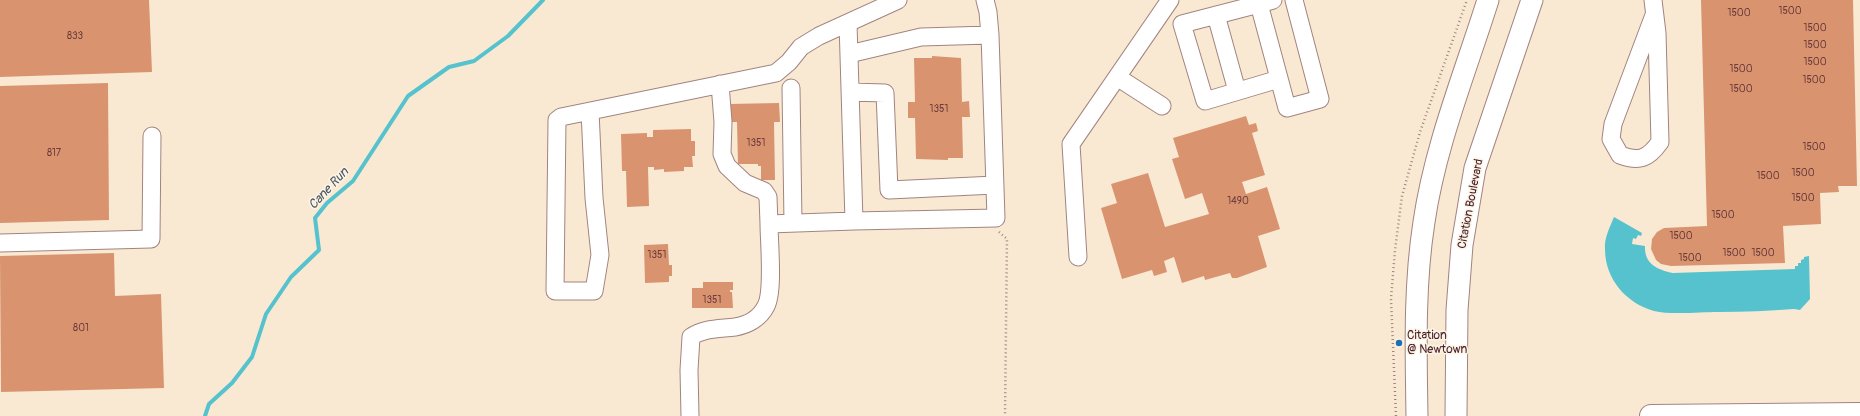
<!DOCTYPE html>
<style>
body{margin:0}
canvas{display:block;background:#f9e9d3}
</style>
<canvas width="1860" height="416"></canvas>
<script>
const c = document.querySelector('canvas').getContext('2d');
c.lineJoin = 'round';
function fillPath(path, color) { c.fillStyle = color; c.fill(path, 'evenodd'); }
function trace(path, color, width, dash) { c.strokeStyle = color; c.lineWidth = width; c.lineCap = dash ? 'butt' : 'round'; c.setLineDash(dash || []); c.stroke(path); }
function write(font, color, halo, rows, align = 'center') {
  c.font = font + ' Pangolin,sans-serif'; c.lineWidth = 3; c.setLineDash([]); c.textBaseline = 'middle'; c.strokeStyle = halo; c.fillStyle = color; for (const [text, x, y, turn = 0] of rows) {
    c.save(); c.translate(x, y); c.rotate((+turn || 0) * Math.PI / 180); c.textAlign = isNaN(turn) ? turn : align; if (halo) c.strokeText(text, 0, 0); c.fillText(text, 0, 0); c.restore();
  }
}
fillPath(new Path2D(`
 M 1614,217 L 1642,233 L 1641,236 L 1638,235 L 1636,239 L 1633,238 L 1632,244 L 1645,246 C 1644,264 1658,270 1673,273 L 1795,269 L 1795,266 L 1798,266 L 1798,263 L 1801,263 L 1801,260 L 1804,259 L 1804,257 L 1809,256 L 1810,299 L 1800,310 L 1794,309 C 1769,311 1744,312 1718,312 C 1701,312 1670,315 1654,311 C 1626,303 1605,279 1605,249 C 1604,238 1610,227 1614,217 Z`), '#55c2cd');
trace(new Path2D(`
 M 205,416 L 209,404 L 232,383 L 252,357 L 266,314 L 291,277 L 319,250 L 315,218 L 327,203 L 353,181 L 408,96 L 449,67 L 474,61 L 508,36 L 543,0`), '#55c2cd', 4);
fillPath(new Path2D(`
 M 0,0 L 149,0 L 152,72 L 0,77 Z
 M 1701,0 L 1853,0 L 1857,186 L 1838,186 L 1839,192 L 1820,193 L 1821,224 L 1783,226 L 1785,263 L 1671,266 L 1661,264 L 1656,260 L 1651,249 L 1652,239 L 1657,232 L 1664,228 L 1707,226 Z
 M 932,56 L 961,58 L 962,102 L 969,101 L 970,117 L 962,117 L 963,158 L 948,158 L 948,160 L 916,159 L 915,118 L 908,118 L 908,102 L 915,102 L 914,58 L 932,58 Z
 M 108,83 L 109,220 L 0,223 L 0,86 Z
 M 779,103 L 780,122 L 774,122 L 775,180 L 761,180 L 761,166 L 758,166 L 758,164 L 738,164 L 737,122 L 728,122 L 728,104 Z
 M 1246,116 L 1249,125 L 1256,123 L 1258,131 L 1252,133 L 1265,175 L 1242,182 L 1246,194 L 1267,187 L 1280,229 L 1258,236 L 1267,267 L 1237,278 L 1232,278 L 1230,273 L 1205,280 L 1204,276 L 1182,283 L 1174,257 L 1164,261 L 1167,272 L 1154,276 L 1152,270 L 1122,279 L 1101,208 L 1117,203 L 1111,184 L 1148,173 L 1165,227 L 1209,214 L 1202,193 L 1185,199 L 1172,159 L 1179,157 L 1173,138 Z
 M 691,129 L 691,141 L 695,141 L 695,156 L 692,156 L 693,167 L 684,167 L 684,171 L 664,172 L 664,169 L 654,170 L 654,167 L 648,167 L 649,206 L 627,207 L 626,171 L 622,171 L 621,134 L 647,133 L 647,137 L 653,137 L 653,130 Z
 M 668,244 L 669,265 L 672,265 L 672,276 L 669,276 L 669,282 L 645,283 L 644,245 Z
 M 114,253 L 115,296 L 161,294 L 164,388 L 1,392 L 0,256 Z
 M 703,282 L 733,282 L 733,290 L 730,290 L 730,292 L 732,292 L 733,308 L 692,308 L 692,288 L 703,288 Z`), '#d9946f');
const minor = new Path2D(`
 M 1273,0 L 1259,4 L 1287,108 L 1320,99 L 1294,0
 M 1653,0 L 1657,33 L 1660,142 C 1648,159 1639,162 1620,155 L 1611,139 L 1613,124 L 1654,15
 M 1259,4 L 1182,24 L 1205,101 L 1279,79
 M 1216,15 L 1237,91
 M 848,23 L 854,221 L 996,218 L 990,35 L 988,12 L 985,0
 M 849,54 L 921,37 L 990,35
 M 1117,77 L 1162,106
 M 720,84 L 723,122 L 722,154 L 727,166 L 745,183 L 764,191 L 768,197 L 769,224
 M 791,88 L 793,223
 M 850,92 L 885,93 L 889,190 L 995,185
 M 590,111 L 594,198 L 600,255 L 594,291 L 555,291 L 557,120 L 561,117 L 776,73 L 789,62 L 801,47 L 819,36 L 898,0
 M 0,243 L 151,239 L 152,136
 M 1078,257 L 1071,144 L 1170,0
 M 690,416 L 689,370 L 691,337 C 704,328 719,329 735,327 C 748,325 760,318 766,306 C 774,291 769,242 769,224 L 854,221`);
const major = new Path2D(`
 M 1417,416 C 1416,351 1414,286 1424,222 C 1435,146 1465,73 1488,0
 M 1456,416 L 1457,310 L 1462,245 L 1475,168 L 1532,0`);
const highway = new Path2D(`
 M 1651,416 L 1860,414`);
trace(minor, '#a2847f', 19);
trace(major, '#a2847f', 23);
trace(highway, '#a2847f', 24);
trace(new Path2D(`
 M 999,232 L 1007,239 L 1005,415
 M 1396,416 L 1391,299 L 1395,250 L 1402,196 L 1420,132 L 1467,0`), '#a2847f', 2.5, [1, 3]);
trace(minor, '#fff', 17);
trace(major, '#fff', 21);
trace(highway, '#fff', 22);
for (const [x, y, r, color] of [
 [1399,343,4,"#1f6fb2"]
]) { const dot = new Path2D(); dot.arc(x, y, r, 0, 2 * Math.PI); c.fillStyle = color; c.fill(dot); trace(dot, '#fcf5e5', 1.5); }
write('10px', '#6e3c3c', null, [
 ["1500",1790,11],
 ["1500",1739,13],
 ["1500",1815,28],
 ["833",75,36],
 ["1500",1815,45],
 ["1500",1815,62],
 ["1500",1741,69],
 ["1500",1814,80],
 ["1500",1741,89],
 ["1351",939,109],
 ["1351",756,143],
 ["1500",1814,147],
 ["817",54,153],
 ["1500",1803,173],
 ["1500",1768,176],
 ["1500",1803,198],
 ["1490",1238,201],
 ["1500",1723,215],
 ["1500",1681,236],
 ["1500",1734,253],
 ["1500",1763,253],
 ["1351",657,255],
 ["1500",1690,258],
 ["1351",712,300],
 ["801",81,328]
]);
write('12px', '#4a1f2b', '#fcf5e5', [
 ["Citation Boulevard",1471,204,-79]
]);
write('12px', '#4a1f2b', '#fcf5e5', [
 ["Citation",1407,336],
 ["@ Newtown",1407,350]
], 'left');
write('italic 13px', '#4e5864', '#fcf5e5', [
 ["Cane Run",329,189,-47]
]);
</script>
